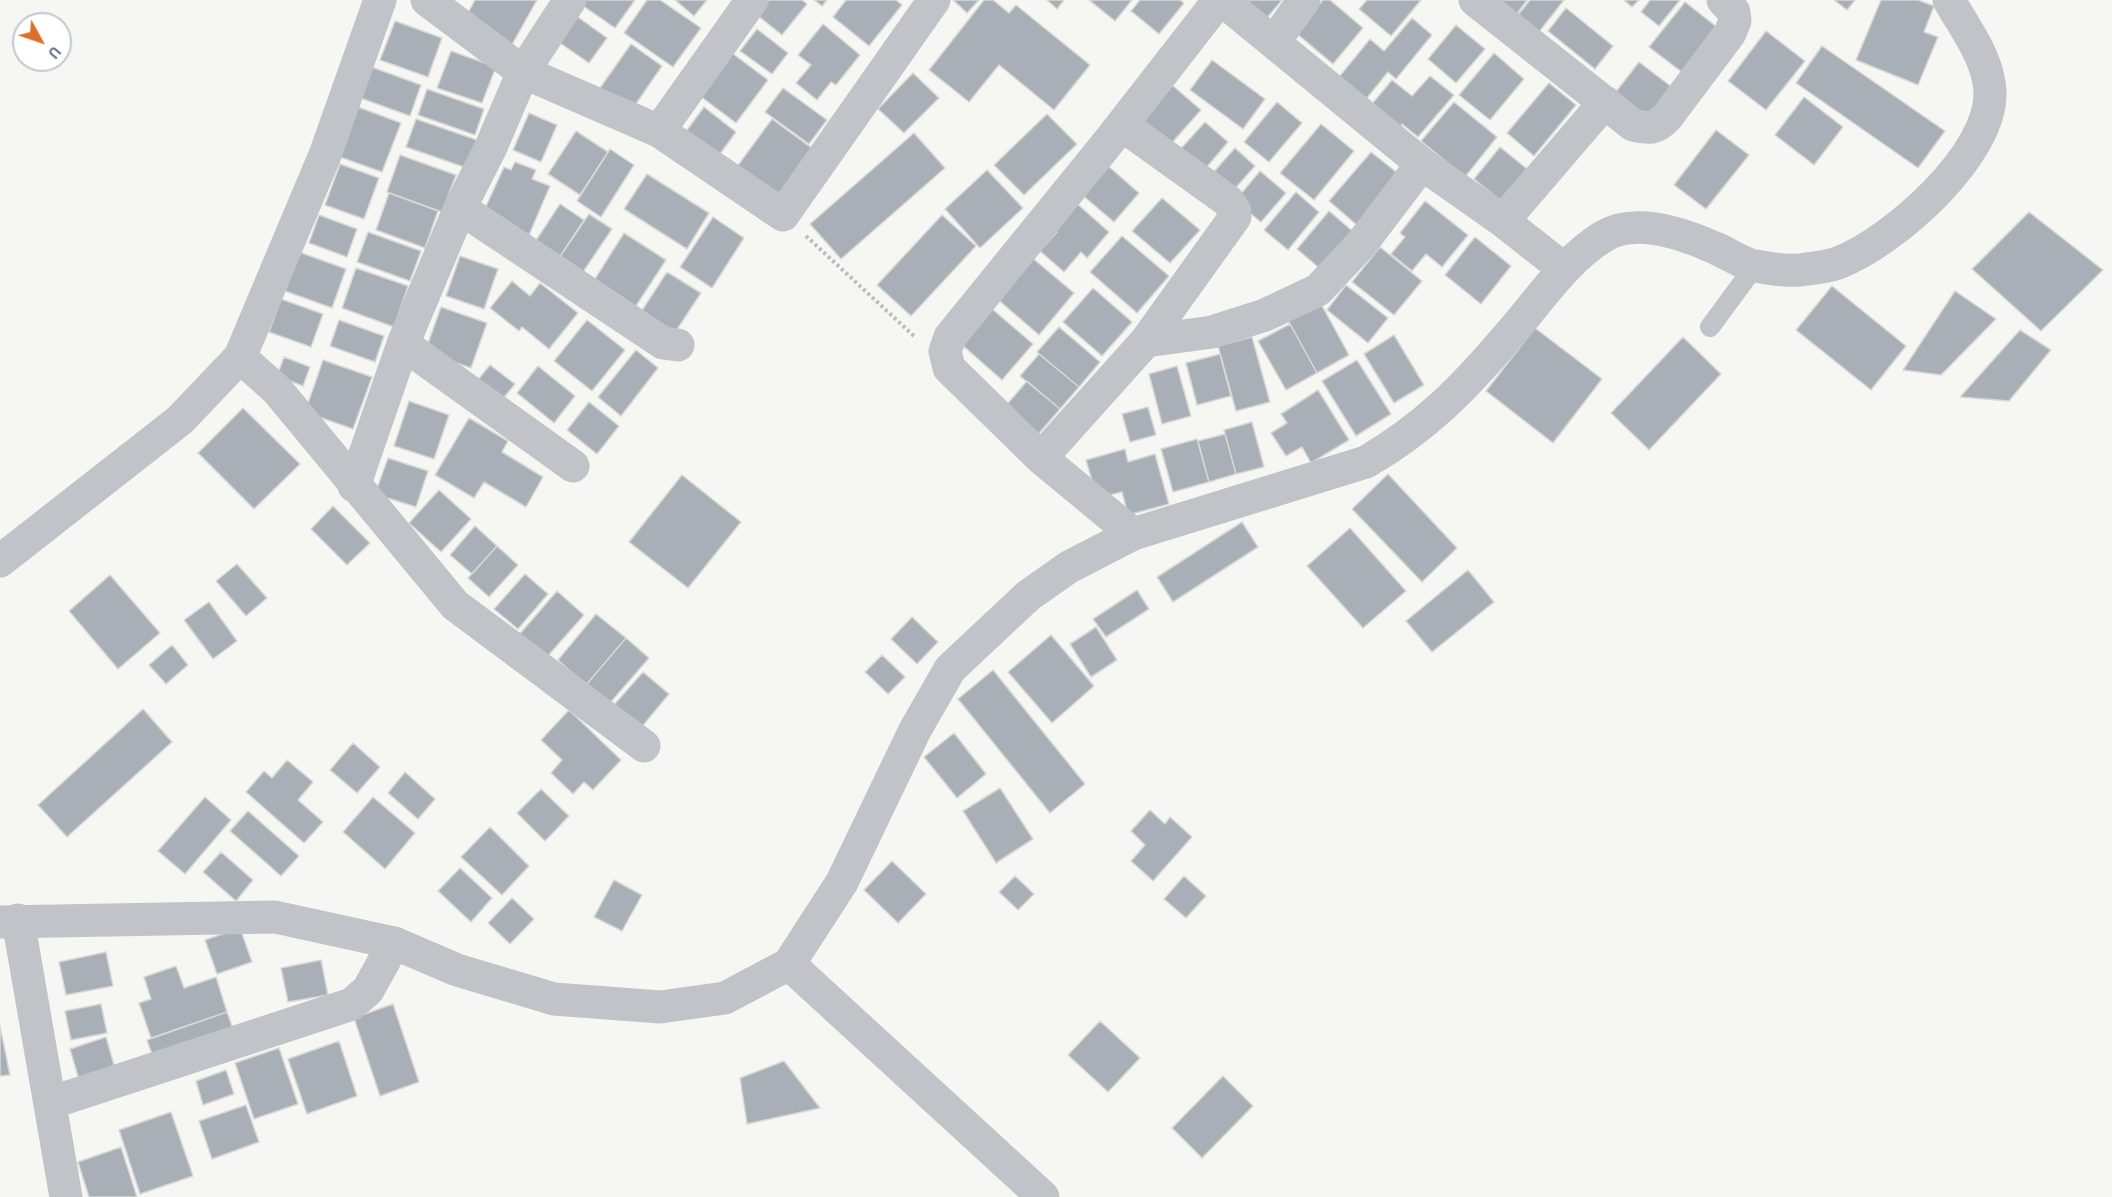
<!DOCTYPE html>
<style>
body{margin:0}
#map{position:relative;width:2112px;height:1197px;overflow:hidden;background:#f6f6f3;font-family:"Alegreya Sans",sans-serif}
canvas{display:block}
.north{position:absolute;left:12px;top:12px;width:60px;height:60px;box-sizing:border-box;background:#fff;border:2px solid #c2c7cd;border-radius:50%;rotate:130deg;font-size:16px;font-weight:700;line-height:24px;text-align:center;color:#677283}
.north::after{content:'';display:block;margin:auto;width:21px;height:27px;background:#dc6f2e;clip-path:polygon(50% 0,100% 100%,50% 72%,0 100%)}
</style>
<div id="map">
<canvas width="2112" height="1197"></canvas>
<div class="north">U</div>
</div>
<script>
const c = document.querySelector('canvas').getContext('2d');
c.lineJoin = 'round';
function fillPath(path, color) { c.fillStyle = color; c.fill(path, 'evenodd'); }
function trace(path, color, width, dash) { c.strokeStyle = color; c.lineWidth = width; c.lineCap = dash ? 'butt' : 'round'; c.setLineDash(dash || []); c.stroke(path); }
const building = new Path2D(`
 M 475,0 L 537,0 L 509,50 L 462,24 Z
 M 581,0 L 635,0 L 615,28 L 579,3 Z
 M 647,0 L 660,0 L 701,28 L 673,67 L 624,33 Z
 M 675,0 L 707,0 L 694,16 Z
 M 769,0 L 802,0 L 807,4 L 782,35 L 757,15 Z
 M 814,0 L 827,0 L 822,6 Z
 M 846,0 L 896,0 L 902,5 L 869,46 L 833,17 Z
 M 953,0 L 979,0 L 967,13 Z
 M 984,0 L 993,0 L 1009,13 L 1016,5 L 1090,65 L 1054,110 L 999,65 L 969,102 L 929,70 Z
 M 1047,0 L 1064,0 L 1057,9 Z
 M 1089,0 L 1132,0 L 1115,21 Z
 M 1140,0 L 1180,0 L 1184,3 L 1159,34 L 1131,11 Z
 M 1231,0 L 1282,0 L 1260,26 Z
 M 1323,0 L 1330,0 L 1363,28 L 1333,64 L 1296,33 Z
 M 1367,0 L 1421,0 L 1391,36 L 1359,9 Z
 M 1497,0 L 1527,0 L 1516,15 Z
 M 1530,0 L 1564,0 L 1539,32 L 1518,15 Z
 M 1624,0 L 1639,0 L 1632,7 Z
 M 1650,0 L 1680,0 L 1659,26 L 1641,12 Z
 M 1834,0 L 1855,0 L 1847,10 Z
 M 1881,0 L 1918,0 L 1934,6 L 1924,32 L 1938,37 L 1918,85 L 1856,60 Z
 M 1685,2 L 1718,28 L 1683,73 L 1649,47 Z
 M 1566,8 L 1613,46 L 1595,69 L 1548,31 Z
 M 575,15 L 607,38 L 589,63 L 557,41 Z
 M 1412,18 L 1432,35 L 1396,79 L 1388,72 L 1366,99 L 1339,77 L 1370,39 L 1384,51 Z
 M 395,21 L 442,38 L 428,77 L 380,60 Z
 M 823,24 L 860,55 L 836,85 L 831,82 L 817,100 L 796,83 L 811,65 L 798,55 Z
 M 1456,25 L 1485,49 L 1456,83 L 1428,59 Z
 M 757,29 L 788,53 L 772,74 L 740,51 Z
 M 1766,31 L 1805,61 L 1766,110 L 1728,81 Z
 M 631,44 L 662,66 L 631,111 L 600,88 Z
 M 1822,46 L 1945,131 L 1918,168 L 1796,83 Z
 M 451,51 L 496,67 L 482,103 L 437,88 Z
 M 732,53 L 768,80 L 736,123 L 700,96 Z
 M 1494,53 L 1524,79 L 1490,120 L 1459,95 Z
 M 1212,60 L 1265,99 L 1243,129 L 1190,90 Z
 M 1639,62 L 1673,88 L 1648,119 L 1615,93 Z
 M 366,65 L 421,85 L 410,116 L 355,96 Z
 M 913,73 L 939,98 L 904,133 L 878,109 Z
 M 1430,76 L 1454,95 L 1418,137 L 1402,124 L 1399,128 L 1371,105 L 1392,80 L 1412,96 Z
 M 1549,83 L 1576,105 L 1534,156 L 1507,133 Z
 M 1172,85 L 1201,110 L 1169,146 L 1141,121 Z
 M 783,88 L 827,120 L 809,144 L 765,112 Z
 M 427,89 L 484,109 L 475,135 L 418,115 Z
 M 1804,97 L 1843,127 L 1814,165 L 1775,135 Z
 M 1277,102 L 1302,123 L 1269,162 L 1244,142 Z
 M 1454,102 L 1497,137 L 1465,177 L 1421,141 Z
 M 358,107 L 401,123 L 382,172 L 340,157 Z
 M 704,107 L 736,132 L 712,165 L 679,141 Z
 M 529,113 L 557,125 L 541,162 L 513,150 Z
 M 1047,114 L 1077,144 L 1024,195 L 994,165 Z
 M 416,119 L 477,140 L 467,168 L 406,147 Z
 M 772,119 L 813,149 L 777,198 L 736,168 Z
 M 1205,122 L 1228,142 L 1200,175 L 1176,154 Z
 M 1321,124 L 1354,151 L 1314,200 L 1280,173 Z
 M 1716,130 L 1749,155 L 1706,209 L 1674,185 Z
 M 576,131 L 608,152 L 580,195 L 548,174 Z
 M 914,133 L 945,168 L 841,259 L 810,224 Z
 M 1500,147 L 1527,169 L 1500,200 L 1474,179 Z
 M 1235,148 L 1255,166 L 1232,192 L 1212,174 Z
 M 610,149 L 634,165 L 601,217 L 577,201 Z
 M 1371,152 L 1400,175 L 1358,226 L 1329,201 Z
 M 400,155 L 456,175 L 442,212 L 387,192 Z
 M 515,162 L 536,170 L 532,179 L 550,186 L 529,235 L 482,215 L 504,167 L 511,170 Z
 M 340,164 L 379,178 L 364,219 L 325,205 Z
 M 1107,165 L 1139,193 L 1114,222 L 1081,194 Z
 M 987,170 L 1023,208 L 980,248 L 945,209 Z
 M 1260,171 L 1286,193 L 1261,222 L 1235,201 Z
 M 647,174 L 709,213 L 687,249 L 624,209 Z
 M 1296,192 L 1319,212 L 1288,250 L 1264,230 Z
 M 389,193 L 438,211 L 425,248 L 376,230 Z
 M 1162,198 L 1200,230 L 1170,263 L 1132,231 Z
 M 1074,201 L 1109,232 L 1087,258 L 1081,252 L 1064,272 L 1040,251 L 1057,232 L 1051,227 Z
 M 1425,201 L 1468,235 L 1442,267 L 1426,254 L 1412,271 L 1391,254 L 1405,237 L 1400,233 Z
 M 560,204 L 584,220 L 557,261 L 533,245 Z
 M 1329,211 L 1356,234 L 1324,272 L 1297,249 Z
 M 2029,212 L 2103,270 L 2041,331 L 1972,269 Z
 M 589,214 L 612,229 L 579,278 L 557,261 Z
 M 319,215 L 357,229 L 347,257 L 309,243 Z
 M 942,215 L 976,246 L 911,316 L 877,285 Z
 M 713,217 L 744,238 L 712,288 L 680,267 Z
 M 368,232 L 421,251 L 410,281 L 357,262 Z
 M 624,233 L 666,260 L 634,309 L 593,282 Z
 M 1122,236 L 1169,276 L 1137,313 L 1090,272 Z
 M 1475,237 L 1511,266 L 1481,304 L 1445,275 Z
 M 1380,247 L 1422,281 L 1394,315 L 1352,282 Z
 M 299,252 L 346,269 L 332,308 L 285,291 Z
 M 460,256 L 498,269 L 484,309 L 446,296 Z
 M 1030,256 L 1074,293 L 1039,335 L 995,297 Z
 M 356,268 L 408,286 L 394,327 L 342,308 Z
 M 667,272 L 701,293 L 674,334 L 641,312 Z
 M 512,281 L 530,296 L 540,283 L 578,313 L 549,349 L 522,327 L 519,331 L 490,308 Z
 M 1346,285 L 1388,318 L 1368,343 L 1327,310 Z
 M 1832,286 L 1906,346 L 1871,390 L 1796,330 Z
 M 1093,288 L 1132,322 L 1102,356 L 1063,322 Z
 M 1955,291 L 1996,319 L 1941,375 L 1903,370 Z
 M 281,299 L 323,314 L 311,347 L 269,332 Z
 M 1320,302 L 1349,355 L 1317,373 L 1288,320 Z
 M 441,307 L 487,323 L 471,368 L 425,352 Z
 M 991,308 L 1033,344 L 1002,380 L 961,344 Z
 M 339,320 L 384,336 L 375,362 L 330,346 Z
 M 587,320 L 625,350 L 592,391 L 554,361 Z
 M 1290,324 L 1317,373 L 1286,390 L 1258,341 Z
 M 1059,327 L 1100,362 L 1079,387 L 1037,352 Z
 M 1535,328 L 1602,379 L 1553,443 L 1486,391 Z
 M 2020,330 L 2051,350 L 2009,401 L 1960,397 Z
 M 1394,335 L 1424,385 L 1394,403 L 1364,354 Z
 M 1252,337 L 1270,402 L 1236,411 L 1218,346 Z
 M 1683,337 L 1721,374 L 1649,450 L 1611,413 Z
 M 636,350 L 658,368 L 621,416 L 598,397 Z
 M 1039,354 L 1079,387 L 1060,409 L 1020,376 Z
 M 1220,354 L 1231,396 L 1197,405 L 1186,363 Z
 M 284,357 L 310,367 L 303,386 L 277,376 Z
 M 323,360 L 372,377 L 353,429 L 305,412 Z
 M 1357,360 L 1391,414 L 1356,436 L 1322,381 Z
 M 490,365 L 515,384 L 496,407 L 472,387 Z
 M 538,366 L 575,396 L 554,423 L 517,393 Z
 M 1177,366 L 1191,416 L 1162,424 L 1149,374 Z
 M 1027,381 L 1060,409 L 1035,438 L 1003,409 Z
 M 1318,390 L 1349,440 L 1311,463 L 1302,447 L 1286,456 L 1271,433 L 1287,423 L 1281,414 Z
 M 409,401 L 449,415 L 434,459 L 394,446 Z
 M 589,402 L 619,426 L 597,454 L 567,430 Z
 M 1148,407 L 1156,435 L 1130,442 L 1122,414 Z
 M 243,408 L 300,464 L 254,509 L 198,453 Z
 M 469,418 L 508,441 L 502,452 L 543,477 L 526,507 L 484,482 L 474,498 L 435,475 Z
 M 1252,422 L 1264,467 L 1236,474 L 1224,430 Z
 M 1225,434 L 1236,474 L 1209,482 L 1198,441 Z
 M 1197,439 L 1209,482 L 1173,492 L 1161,449 Z
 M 1125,449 L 1128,462 L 1155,454 L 1169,504 L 1128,515 L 1122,492 L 1097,498 L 1086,460 Z
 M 388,458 L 428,471 L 416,507 L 375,494 Z
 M 1388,474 L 1457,548 L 1422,582 L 1352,509 Z
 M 682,475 L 741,522 L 688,588 L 629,542 Z
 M 439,490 L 471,519 L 441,552 L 409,523 Z
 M 333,506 L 370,543 L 347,565 L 311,529 Z
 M 1242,522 L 1258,547 L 1173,602 L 1157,577 Z
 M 475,526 L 497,546 L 472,574 L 450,555 Z
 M 1350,528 L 1406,591 L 1363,628 L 1307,566 Z
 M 497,546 L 518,565 L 489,597 L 468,578 Z
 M 237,564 L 267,598 L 246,616 L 216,581 Z
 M 1468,570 L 1494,602 L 1432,652 L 1406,621 Z
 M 525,574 L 548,594 L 518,629 L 494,609 Z
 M 110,575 L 160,633 L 118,669 L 69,611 Z
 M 1137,590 L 1149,609 L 1106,637 L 1093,619 Z
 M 557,591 L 584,615 L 538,667 L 511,644 Z
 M 209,602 L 237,641 L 213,659 L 184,620 Z
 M 596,614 L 626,638 L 586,685 L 558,660 Z
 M 912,617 L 938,642 L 917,664 L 891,639 Z
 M 1096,627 L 1117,660 L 1091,677 L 1070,644 Z
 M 1051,635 L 1094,686 L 1052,723 L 1008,672 Z
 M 626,638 L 649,658 L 610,703 L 587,684 Z
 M 172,645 L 188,665 L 166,684 L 149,665 Z
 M 882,655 L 905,677 L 888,694 L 865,672 Z
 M 993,670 L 1085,784 L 1050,813 L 958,699 Z
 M 643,672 L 669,694 L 640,729 L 613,706 Z
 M 143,709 L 172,742 L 67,837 L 38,805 Z
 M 569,710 L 621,760 L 593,790 L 584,782 L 573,794 L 551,773 L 562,760 L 541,740 Z
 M 954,733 L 986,774 L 957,798 L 924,757 Z
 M 353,743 L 380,767 L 357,793 L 330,770 Z
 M 287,760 L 313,782 L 298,800 L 323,822 L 304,843 L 246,792 L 264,771 L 272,778 Z
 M 405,772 L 435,799 L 418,819 L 388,793 Z
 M 1000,788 L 1033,839 L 996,863 L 963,811 Z
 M 541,789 L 569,816 L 545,841 L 517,813 Z
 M 205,797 L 231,820 L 185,874 L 158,851 Z
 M 373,797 L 415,833 L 385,869 L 343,832 Z
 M 1150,810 L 1165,824 L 1170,817 L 1192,837 L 1153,881 L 1131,861 L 1145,845 L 1131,831 Z
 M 248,811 L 299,856 L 281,876 L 230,831 Z
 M 490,827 L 529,866 L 502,895 L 461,857 Z
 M 221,852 L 253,880 L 236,901 L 203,872 Z
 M 892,861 L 926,894 L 898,923 L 864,890 Z
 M 460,868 L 492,898 L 471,922 L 438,891 Z
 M 1015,876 L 1034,894 L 1018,910 L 999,892 Z
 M 1184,876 L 1206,896 L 1186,918 L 1164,899 Z
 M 614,880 L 642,895 L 622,931 L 594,917 Z
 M 512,898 L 534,919 L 510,944 L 488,923 Z
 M 240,928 L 252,962 L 217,974 L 205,940 Z
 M 106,952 L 113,986 L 66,995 L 59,962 Z
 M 321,960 L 328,995 L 288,1002 L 281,968 Z
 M 176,966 L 184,988 L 216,977 L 227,1012 L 151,1038 L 139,1003 L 151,999 L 144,977 Z
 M 101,1004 L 107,1033 L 71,1040 L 65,1011 Z
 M 393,1004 L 419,1082 L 380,1096 L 354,1018 Z
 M 227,1012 L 236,1037 L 156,1065 L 147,1040 Z
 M 1100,1021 L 1140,1058 L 1108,1092 L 1068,1055 Z
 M 0,1026 L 10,1075 L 0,1076 Z
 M 106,1037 L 116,1072 L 80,1083 L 70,1049 Z
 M 339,1041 L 357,1096 L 307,1114 L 288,1059 Z
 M 279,1048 L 298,1104 L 254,1119 L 235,1063 Z
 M 784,1061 L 820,1108 L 747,1124 L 740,1078 Z
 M 226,1070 L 234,1094 L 203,1105 L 196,1081 Z
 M 1223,1076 L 1253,1106 L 1202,1158 L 1172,1128 Z
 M 246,1105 L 259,1142 L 212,1159 L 199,1121 Z
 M 171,1112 L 193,1176 L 140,1194 L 119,1130 Z
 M 121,1147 L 137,1197 L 89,1197 L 78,1162 Z`);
fillPath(building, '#a9afb6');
trace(building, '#d8d8d6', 1.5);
trace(new Path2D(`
 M 806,236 L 915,337`), '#babcbf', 4, [3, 3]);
trace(new Path2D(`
 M 1710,327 L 1755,266`), '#c0c3c7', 20);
trace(new Path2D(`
 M 427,0 L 523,72 L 659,131
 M 752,0 L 659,131 L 783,215 L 934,0
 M 1222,0 L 1422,164 L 1503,221 L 1564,269
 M 1475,0 L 1633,125 C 1649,129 1656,129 1667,117 L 1730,33 L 1735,21 L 1734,12 L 1723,0
 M 1274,42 L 1304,0
 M 460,208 L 663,343 L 678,345
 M 1503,221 L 1605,102
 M 1146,341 L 1212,332 L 1265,315 L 1318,290 L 1362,243 L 1422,164
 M 403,344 L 573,466
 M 240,357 L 277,390 L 455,605 L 644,746
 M 1041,458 L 1146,341 L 1235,217 L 1235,211 L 1228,201 L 1122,125
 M 354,486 L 403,344 L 460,208 L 491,147 L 523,72 L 570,0
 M 1133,534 L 1041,458 L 949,368 L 945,351 L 950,337 L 1110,140 L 1219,0
 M 0,561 L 180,420 L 240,357 L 325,155 L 380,0
 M 18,920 L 66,1197
 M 789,964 L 1043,1197
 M 50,1103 L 352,1004 L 368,990 L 394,943`), '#c0c3c7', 33);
trace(new Path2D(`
 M 0,922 L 275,917 L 394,943 L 457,970 L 554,999 L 660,1007 L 725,998 L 789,964 L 842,882 L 915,730 L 950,669 L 1029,595 L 1069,567 L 1133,534 L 1366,462 C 1426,427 1464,388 1509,335 C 1539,301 1565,260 1604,236 C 1636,217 1684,234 1715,248 C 1728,253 1742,264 1756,266 C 1771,269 1792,272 1807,269 C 1817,268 1829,266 1838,263 C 1893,242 1993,154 1990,91 C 1988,57 1965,29 1949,0`), '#c0c3c7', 33);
</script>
